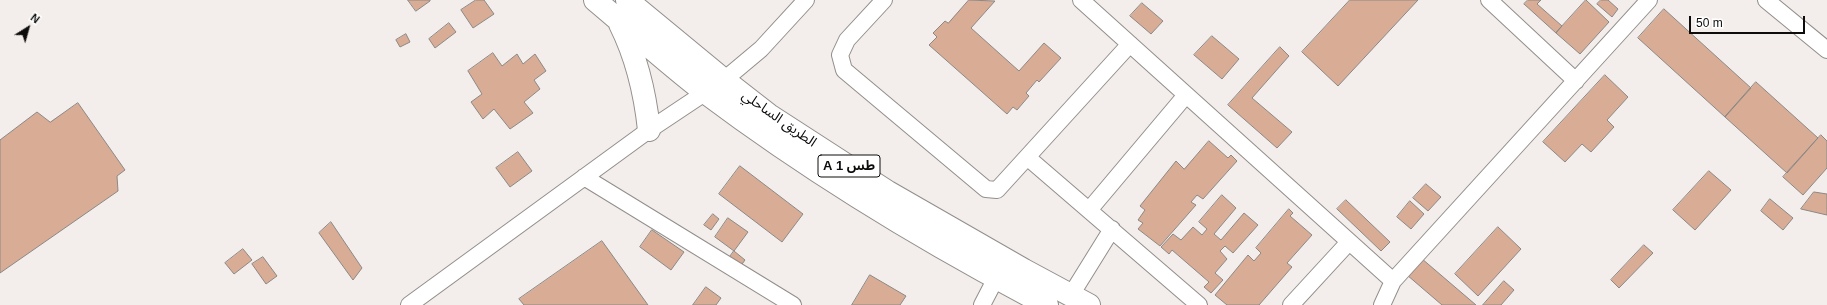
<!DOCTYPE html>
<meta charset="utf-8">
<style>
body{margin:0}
#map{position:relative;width:1827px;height:305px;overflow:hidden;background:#f3eeec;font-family:Arial,sans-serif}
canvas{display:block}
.north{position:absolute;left:8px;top:8px;width:40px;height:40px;-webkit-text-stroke:3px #fff;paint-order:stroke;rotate:37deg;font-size:11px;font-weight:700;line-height:16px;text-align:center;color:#0d0c0b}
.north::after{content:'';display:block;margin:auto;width:14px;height:18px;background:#0d0c0b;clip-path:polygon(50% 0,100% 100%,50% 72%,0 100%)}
.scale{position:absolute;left:1689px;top:16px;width:116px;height:18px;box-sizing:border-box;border:2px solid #0d0c0b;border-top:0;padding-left:5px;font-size:12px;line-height:14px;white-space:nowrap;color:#0d0c0b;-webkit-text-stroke:3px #fff;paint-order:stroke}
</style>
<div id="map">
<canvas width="1827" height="305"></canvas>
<div class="north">N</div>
<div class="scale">50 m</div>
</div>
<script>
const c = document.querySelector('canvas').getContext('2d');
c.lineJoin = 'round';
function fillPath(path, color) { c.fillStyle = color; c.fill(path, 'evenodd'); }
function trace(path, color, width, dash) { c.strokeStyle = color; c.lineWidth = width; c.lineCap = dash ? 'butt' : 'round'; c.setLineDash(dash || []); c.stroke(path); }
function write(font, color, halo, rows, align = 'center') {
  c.font = font + ' Arial,"Noto Sans Arabic",sans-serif'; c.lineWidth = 3; c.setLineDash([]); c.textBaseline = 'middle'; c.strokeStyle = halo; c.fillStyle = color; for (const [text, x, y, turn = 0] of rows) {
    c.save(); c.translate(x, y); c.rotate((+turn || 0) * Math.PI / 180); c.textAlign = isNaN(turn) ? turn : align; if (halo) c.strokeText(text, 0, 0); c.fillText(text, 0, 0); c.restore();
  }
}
const building = new Path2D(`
 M 408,0 L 430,0 L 430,1 L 416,11 Z
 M 476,0 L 484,0 L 494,14 L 473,28 L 461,10 Z
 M 969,0 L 995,1 L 971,28 L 1019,71 L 1044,43 L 1061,58 L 1039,82 L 1037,80 L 1026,93 L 1029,96 L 1017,110 L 1013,107 L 1007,114 L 929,45 L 937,37 L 933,33 L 945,21 L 948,23 Z
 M 1350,0 L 1418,0 L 1338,86 L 1302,52 Z
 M 1528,0 L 1541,0 L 1537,4 L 1562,26 L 1556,33 L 1524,4 Z
 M 1586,0 L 1609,22 L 1580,54 L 1556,33 Z
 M 1601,0 L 1608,0 L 1618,9 L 1612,17 L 1597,4 Z
 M 1142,3 L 1163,21 L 1151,34 L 1130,16 Z
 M 1664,9 L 1751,88 L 1725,117 L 1638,38 Z
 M 449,23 L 456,32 L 435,48 L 429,39 Z
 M 406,34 L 410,42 L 400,47 L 396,40 Z
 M 1212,36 L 1239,59 L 1222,79 L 1194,55 Z
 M 1280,47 L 1289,56 L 1252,98 L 1292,132 L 1277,148 L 1228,105 Z
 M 493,53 L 502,66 L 517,54 L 523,64 L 535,54 L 546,71 L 534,80 L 540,89 L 524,102 L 533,113 L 510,129 L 494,109 L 483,119 L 471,102 L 482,94 L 468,71 Z
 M 1605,75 L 1628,97 L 1607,120 L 1614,127 L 1591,152 L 1582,144 L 1565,162 L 1543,142 Z
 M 1756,82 L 1818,138 L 1787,173 L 1725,117 Z
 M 78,103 L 125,170 L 117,176 L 118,191 L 0,273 L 0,140 L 37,112 L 50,122 Z
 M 1821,135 L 1827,141 L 1827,168 L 1803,195 L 1783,177 Z
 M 1209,141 L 1228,158 L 1231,155 L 1237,161 L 1203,199 L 1197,195 L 1191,202 L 1196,205 L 1160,246 L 1138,229 L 1143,223 L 1138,220 L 1145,210 L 1140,206 L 1176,161 L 1184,169 Z
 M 518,152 L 532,171 L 510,187 L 496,168 Z
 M 740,166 L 803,214 L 782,242 L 719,194 Z
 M 1709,171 L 1731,190 L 1695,230 L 1673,210 Z
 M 1426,184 L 1441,197 L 1428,211 L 1413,198 Z
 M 1814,192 L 1827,194 L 1827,215 L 1801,209 Z
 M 1222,195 L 1236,208 L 1214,234 L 1221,240 L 1244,213 L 1258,225 L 1233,253 L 1225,246 L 1220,251 L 1227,259 L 1215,273 L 1223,280 L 1211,293 L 1204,287 L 1209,282 L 1172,250 L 1169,254 L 1161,247 L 1173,234 L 1181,240 L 1193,227 L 1202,235 L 1207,229 L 1199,222 Z
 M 1770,199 L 1793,218 L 1783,230 L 1761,211 Z
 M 1346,200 L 1390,242 L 1381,251 L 1337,209 Z
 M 1410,201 L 1424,214 L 1411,229 L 1397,217 Z
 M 1289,209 L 1293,213 L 1290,216 L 1312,235 L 1287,263 L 1292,267 L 1259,305 L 1227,305 L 1215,295 L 1248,255 L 1254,261 L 1261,253 L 1256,248 Z
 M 713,214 L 719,219 L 711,230 L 704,225 Z
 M 728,218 L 748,232 L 734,251 L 715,237 Z
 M 331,222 L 362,268 L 353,280 L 319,233 Z
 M 1498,227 L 1521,249 L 1478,296 L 1455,274 Z
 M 652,230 L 684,252 L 671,270 L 640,247 Z
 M 602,241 L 648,305 L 524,305 L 519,299 Z
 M 1644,245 L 1653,253 L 1619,288 L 1611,280 Z
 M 243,249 L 252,260 L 234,274 L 225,263 Z
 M 734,251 L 745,260 L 740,267 L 729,258 Z
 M 263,257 L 277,276 L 266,284 L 252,264 Z
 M 1421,258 L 1476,305 L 1442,305 L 1407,275 Z
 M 870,275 L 906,296 L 900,305 L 852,305 Z
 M 1504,281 L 1514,290 L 1501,305 L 1483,305 Z
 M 706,287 L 721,298 L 716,305 L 693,305 Z`);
fillPath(building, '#d8ac95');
trace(building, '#8c8885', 1);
const minor = new Path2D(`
 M 884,0 L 847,40 L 840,55 L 844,70 L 986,189 L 997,190 L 1130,44
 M 1081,0 L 1393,281
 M 1489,0 L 1576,81
 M 1766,0 L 1827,50
 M 1027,157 L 1199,305
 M 584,177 L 793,305
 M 1090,209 L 1186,95
 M 1071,295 L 1112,229
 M 409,305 L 649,130 L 724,80 L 761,49 L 806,0
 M 982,305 L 996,278
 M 1291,305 L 1349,242
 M 1382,305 L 1393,281 L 1649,0`);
const highway = new Path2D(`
 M 595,0 C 632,31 668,64 706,93 C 814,174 928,243 1047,305
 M 627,0 L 724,80 L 769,115 L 888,192 L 1024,270 L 1089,305
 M 620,24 C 637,58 645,92 649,130`);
trace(minor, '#928e8b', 18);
trace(highway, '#928e8b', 24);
trace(minor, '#fff', 16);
trace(highway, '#fff', 22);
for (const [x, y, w] of [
 [849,166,62]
]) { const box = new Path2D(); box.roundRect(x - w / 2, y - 11, w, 22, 3); c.fillStyle = '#fff'; c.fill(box); trace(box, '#0d0c0b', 1); }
write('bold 13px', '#0d0c0b', null, [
 ["A 1 طس",849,166]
]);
write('14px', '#0d0c0b', '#fff', [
 ["الطريق الساحلي",779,119,35]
]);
</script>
